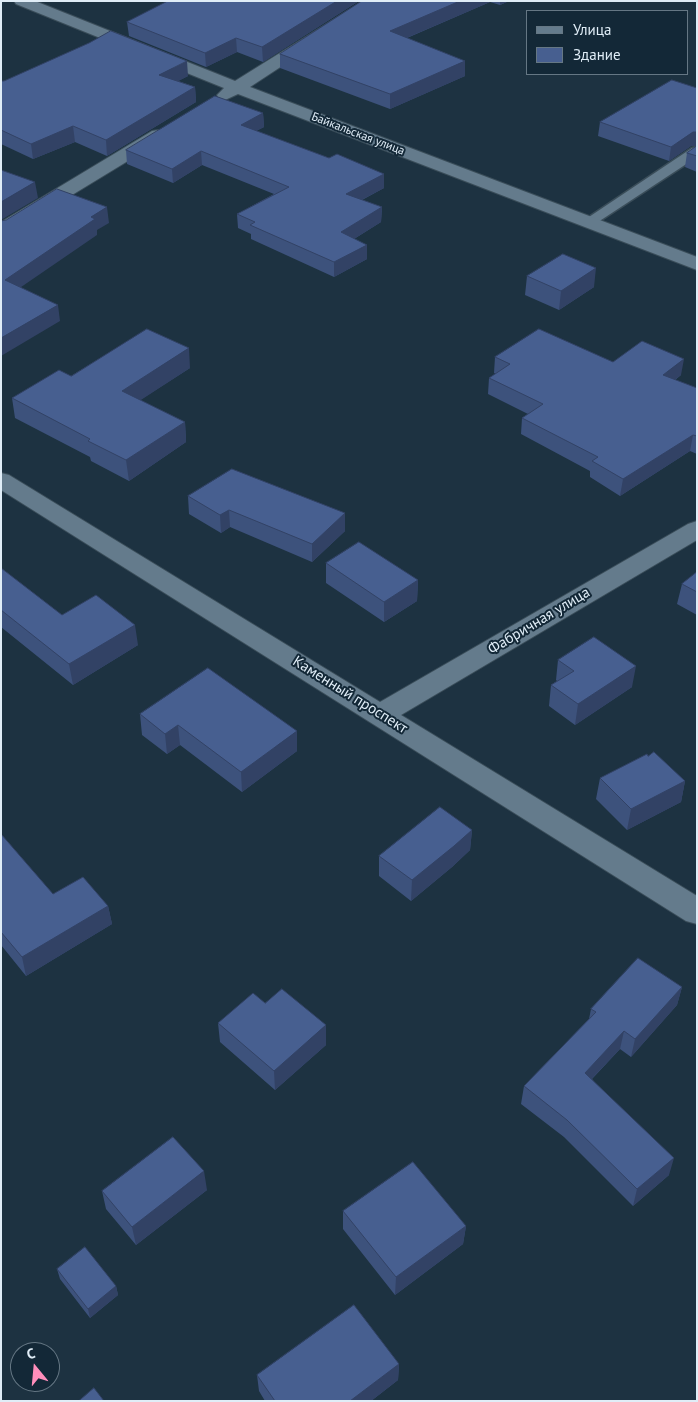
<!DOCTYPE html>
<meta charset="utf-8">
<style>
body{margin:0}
#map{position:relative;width:698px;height:1402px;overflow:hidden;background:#1d3241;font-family:"PT Sans",sans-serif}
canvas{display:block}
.frame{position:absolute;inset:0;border:2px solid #e0edf7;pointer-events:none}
.legend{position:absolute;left:526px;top:10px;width:162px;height:65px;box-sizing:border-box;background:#132837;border:1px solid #657784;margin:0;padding:6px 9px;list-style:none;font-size:15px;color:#e0edf7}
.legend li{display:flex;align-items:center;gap:10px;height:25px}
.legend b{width:25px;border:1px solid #657784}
.north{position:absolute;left:10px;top:1342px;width:50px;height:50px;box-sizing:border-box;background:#132837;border:1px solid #657784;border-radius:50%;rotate:343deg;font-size:14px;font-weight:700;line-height:20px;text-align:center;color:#e0edf7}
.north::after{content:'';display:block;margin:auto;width:18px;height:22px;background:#ff8ebb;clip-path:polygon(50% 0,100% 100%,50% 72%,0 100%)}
</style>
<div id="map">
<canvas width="698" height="1402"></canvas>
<div class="frame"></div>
<ul class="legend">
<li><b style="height:6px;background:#647b8c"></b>Улица</li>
<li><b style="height:14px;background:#475f90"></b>Здание</li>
</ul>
<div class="north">С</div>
</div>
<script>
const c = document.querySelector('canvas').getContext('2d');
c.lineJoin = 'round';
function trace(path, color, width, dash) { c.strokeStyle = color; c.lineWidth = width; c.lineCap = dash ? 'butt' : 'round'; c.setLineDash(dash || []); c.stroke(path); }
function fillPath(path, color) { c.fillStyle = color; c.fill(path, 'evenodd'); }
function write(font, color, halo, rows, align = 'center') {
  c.font = font + ' "PT Sans",sans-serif'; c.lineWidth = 4; c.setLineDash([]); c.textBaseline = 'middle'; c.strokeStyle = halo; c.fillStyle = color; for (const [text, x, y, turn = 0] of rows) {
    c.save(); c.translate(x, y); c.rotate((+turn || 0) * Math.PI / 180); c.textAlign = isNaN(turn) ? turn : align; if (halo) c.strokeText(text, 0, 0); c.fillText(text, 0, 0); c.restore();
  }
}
const service = new Path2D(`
 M 697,147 L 697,157 L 595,224 L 585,224 L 583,221 L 692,148 Z`);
const minor = new Path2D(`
 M 14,1 L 35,1 L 235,81 L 363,1 L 381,1 L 250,87 L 697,257 L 697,270 L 238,94 L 225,100 L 219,99 L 217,95 L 224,88 L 16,4 Z
 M 158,130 L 164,131 L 167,135 L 164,139 L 8,234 L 1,236 L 1,222 L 152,131 Z
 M 1,473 L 9,475 L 380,702 L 688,524 L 697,521 L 697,540 L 401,715 L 697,896 L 697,924 L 686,921 L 1,490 Z`);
trace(service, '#3a4d59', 3);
trace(minor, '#3a4d59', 2);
fillPath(service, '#647b8c');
fillPath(minor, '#647b8c');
fillPath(new Path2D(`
 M 168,1 L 359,1 L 263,62 L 237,52 L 206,67 L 129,36 L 127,22 Z
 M 362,1 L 509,1 L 500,5 L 490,2 L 407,38 L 465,76 L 390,109 L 280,68 L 280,54 Z
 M 188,76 L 178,81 L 195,87 L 196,102 L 107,156 L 75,142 L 33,159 L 1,144 L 1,81 Z
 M 263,113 L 264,127 L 256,131 L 329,158 L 384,174 L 384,188 L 362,200 L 382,207 L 381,222 L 354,239 L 367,259 L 334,277 L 251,239 L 251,234 L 238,228 L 237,214 L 274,194 L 202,165 L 173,183 L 127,164 L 126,150 Z
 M 600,122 L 691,146 L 669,161 L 598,136 Z
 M 697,146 L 697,172 L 685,167 L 687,153 Z
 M 527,276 L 594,287 L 559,310 L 525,295 Z
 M 495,357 L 613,362 L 681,375 L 675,380 L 697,388 L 697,454 L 690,451 L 620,496 L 590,477 L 590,471 L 521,434 L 522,418 L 528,414 L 488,394 L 489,378 L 496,374 L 494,373 Z
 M 190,368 L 140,400 L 185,422 L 186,442 L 129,481 L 91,461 L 90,457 L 15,418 L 12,398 L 71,376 Z
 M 188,496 L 345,513 L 345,531 L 312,562 L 230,527 L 221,533 L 189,514 Z
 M 326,563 L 418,580 L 417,601 L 384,622 L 326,583 Z
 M 1,568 L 62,615 L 138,645 L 73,685 L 1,627 Z
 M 697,572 L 697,615 L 677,604 L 682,584 Z
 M 558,660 L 632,687 L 575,725 L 549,706 L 551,685 L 557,681 L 556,680 Z
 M 140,714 L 297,751 L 242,792 L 180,745 L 167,754 L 142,735 Z
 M 648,756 L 685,781 L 681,802 L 627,830 L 596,799 L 600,778 Z
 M 472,830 L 470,850 L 452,867 L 411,901 L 379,876 L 379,856 Z
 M 1,834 L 53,894 L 108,906 L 112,924 L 26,976 L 1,945 Z
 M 682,987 L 677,1005 L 631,1057 L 620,1049 L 592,1079 L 669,1175 L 633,1206 L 564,1137 L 521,1104 L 524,1086 L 589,1019 L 591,1009 Z
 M 218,1023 L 326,1045 L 275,1090 L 220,1042 Z
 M 207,1190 L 136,1245 L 106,1209 L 102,1191 Z
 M 343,1211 L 466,1226 L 463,1244 L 395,1295 L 343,1229 Z
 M 57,1269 L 116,1286 L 118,1295 L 90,1318 L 60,1279 Z
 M 399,1364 L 398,1380 L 371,1401 L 265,1401 L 259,1391 L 257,1375 Z`), '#3d527c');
fillPath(new Path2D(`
 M 337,1 L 359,1 L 263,62 L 262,47 Z
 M 460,1 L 490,1 L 490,2 L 390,45 L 390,31 Z
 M 500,1 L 509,1 L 500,5 Z
 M 236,38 L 237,52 L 206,67 L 205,53 Z
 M 187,61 L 188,76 L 161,90 L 159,75 Z
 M 465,61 L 465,76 L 390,109 L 390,94 Z
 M 195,87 L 196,102 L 107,156 L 106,140 Z
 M 263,113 L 264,127 L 242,138 L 241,125 Z
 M 73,126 L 75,142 L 33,159 L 31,144 Z
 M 693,132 L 697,132 L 697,146 L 691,146 L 669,161 L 671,147 Z
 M 201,151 L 202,165 L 173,183 L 172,169 Z
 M 384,174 L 384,188 L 346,208 L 346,194 Z
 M 35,182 L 38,198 L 1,220 L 1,202 Z
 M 107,207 L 109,223 L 97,230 L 97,235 L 8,296 L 5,280 L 91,217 Z
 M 382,207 L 381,222 L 341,247 L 341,232 Z
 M 367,245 L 367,259 L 334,277 L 334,262 Z
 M 596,268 L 594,287 L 559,310 L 561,291 Z
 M 58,305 L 60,321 L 1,356 L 1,338 Z
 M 189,348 L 190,368 L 124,411 L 122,391 Z
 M 684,359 L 681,375 L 660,391 L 663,375 Z
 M 185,422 L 186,442 L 129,481 L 126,460 Z
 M 693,435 L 690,451 L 620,496 L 623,479 Z
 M 229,510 L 230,527 L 221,533 L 220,515 Z
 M 345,513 L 345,531 L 312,562 L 312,544 Z
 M 418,580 L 417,601 L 384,622 L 384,602 Z
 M 135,625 L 138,645 L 73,685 L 69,664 Z
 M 636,666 L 632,687 L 575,725 L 578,704 Z
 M 178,725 L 180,745 L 167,754 L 165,734 Z
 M 297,731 L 297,751 L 242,792 L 241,772 Z
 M 685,781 L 681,802 L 627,830 L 631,809 Z
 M 472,830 L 470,850 L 452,867 L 411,901 L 412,880 Z
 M 108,906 L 112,924 L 26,976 L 22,957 Z
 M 682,987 L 677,1005 L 631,1057 L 635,1039 Z
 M 326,1025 L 326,1045 L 275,1090 L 274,1071 Z
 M 624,1031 L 620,1049 L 581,1090 L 585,1073 Z
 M 674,1158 L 669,1175 L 633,1206 L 637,1189 Z
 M 204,1171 L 207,1190 L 136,1245 L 132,1227 Z
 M 466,1226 L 463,1244 L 395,1295 L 396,1277 Z
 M 116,1286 L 118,1295 L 90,1318 L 88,1309 Z
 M 399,1364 L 398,1380 L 371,1401 L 350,1401 Z`), '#324265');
const building = new Path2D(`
 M 168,1 L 337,1 L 262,47 L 236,38 L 205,53 L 127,22 Z
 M 362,1 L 460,1 L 390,31 L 465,61 L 390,94 L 280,54 Z
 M 111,31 L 187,61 L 159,75 L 195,87 L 106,140 L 73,126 L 31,144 L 1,130 L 1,81 L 4,81 L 89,43 Z
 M 672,80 L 697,88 L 697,132 L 693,132 L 671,147 L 600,122 Z
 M 215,96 L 263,113 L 241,125 L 329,158 L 337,154 L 384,174 L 346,194 L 382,207 L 341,232 L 367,245 L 334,262 L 250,225 L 255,222 L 237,214 L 289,187 L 201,151 L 172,169 L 126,150 Z
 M 697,146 L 697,156 L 687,153 Z
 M 1,170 L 35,182 L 1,202 Z
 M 57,189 L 107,207 L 91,217 L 95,219 L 5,280 L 58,305 L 1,338 L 1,221 L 6,220 Z
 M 563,254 L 596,268 L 561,291 L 527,276 Z
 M 147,329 L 189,348 L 122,391 L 185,422 L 126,460 L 88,441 L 90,439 L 12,398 L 59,370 L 71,376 Z
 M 539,329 L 613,362 L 642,341 L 684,359 L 663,375 L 697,388 L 697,436 L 693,435 L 623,479 L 592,461 L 598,457 L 522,418 L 543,404 L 489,378 L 510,364 L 495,357 Z
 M 232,469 L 345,513 L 312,544 L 229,510 L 220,515 L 188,496 Z
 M 359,542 L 418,580 L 384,602 L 326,563 Z
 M 1,568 L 62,615 L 96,595 L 135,625 L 69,664 L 1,610 Z
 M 697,572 L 697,592 L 682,584 Z
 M 594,637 L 636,666 L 578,704 L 551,685 L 574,671 L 558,660 Z
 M 208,668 L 297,731 L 241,772 L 178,725 L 165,734 L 140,714 Z
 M 654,752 L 685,781 L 631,809 L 600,778 L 647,754 L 648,756 Z
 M 440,807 L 472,830 L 454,846 L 412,880 L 379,856 Z
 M 1,834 L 53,894 L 83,877 L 108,906 L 22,957 L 1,932 Z
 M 638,958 L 682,987 L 635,1039 L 624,1031 L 585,1073 L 674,1158 L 637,1189 L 567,1120 L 524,1086 L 596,1012 L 591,1009 Z
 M 282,989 L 326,1025 L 274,1071 L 218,1023 L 253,993 L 265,1003 Z
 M 173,1137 L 204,1171 L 132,1227 L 102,1191 Z
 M 413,1162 L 466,1226 L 396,1277 L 343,1211 Z
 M 85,1247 L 116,1286 L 88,1309 L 57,1269 Z
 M 354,1305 L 399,1364 L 350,1401 L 275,1401 L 257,1375 Z
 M 94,1388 L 104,1401 L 79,1401 Z`);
fillPath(building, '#475f90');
trace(building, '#324265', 1);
write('12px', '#e0edf7', '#132837', [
 ["Байкальская улица",358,134,21]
]);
write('15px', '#e0edf7', '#132837', [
 ["Фабричная улица",539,621,-31],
 ["Каменный проспект",350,695,32]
]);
</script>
